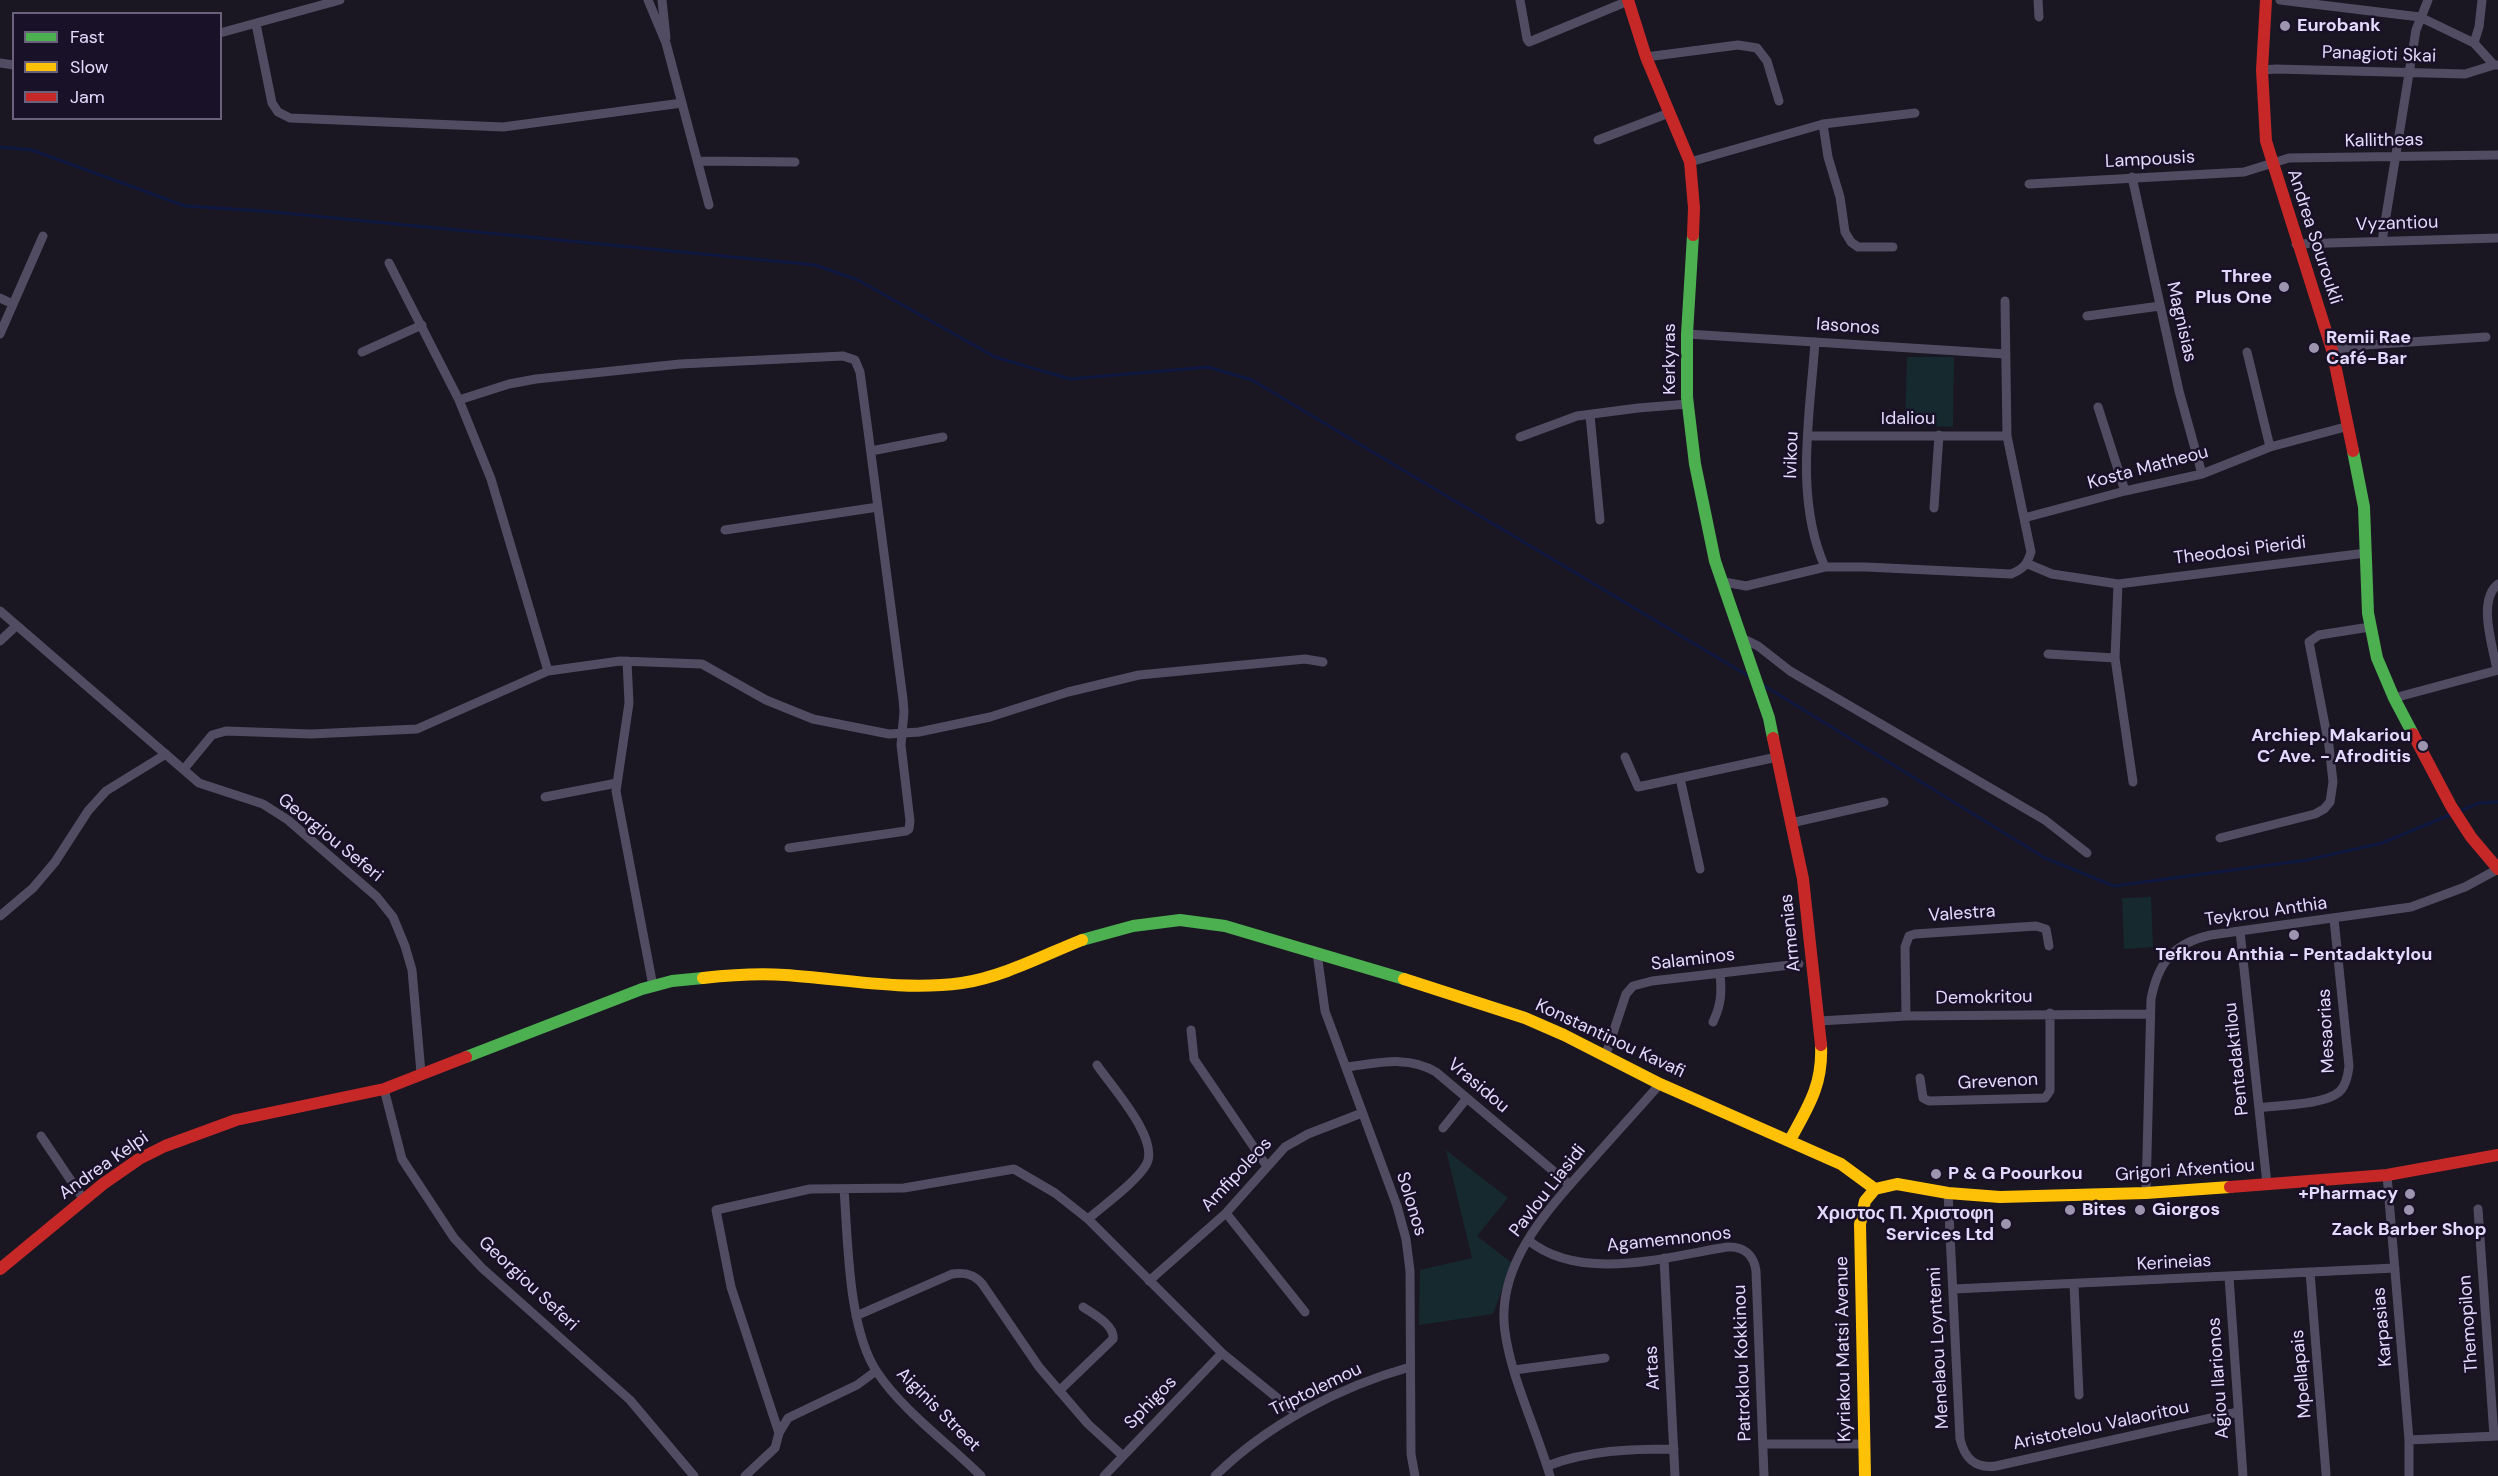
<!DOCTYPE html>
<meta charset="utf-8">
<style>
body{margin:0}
#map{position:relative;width:2498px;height:1476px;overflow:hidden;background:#1a1622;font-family:"DM Sans",sans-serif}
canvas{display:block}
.legend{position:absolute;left:12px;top:12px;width:210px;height:108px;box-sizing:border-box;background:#191127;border:2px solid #6a617d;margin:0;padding:8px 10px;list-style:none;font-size:18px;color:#e4dafd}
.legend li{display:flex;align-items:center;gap:12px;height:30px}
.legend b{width:30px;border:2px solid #6a617d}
</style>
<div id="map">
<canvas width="2498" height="1476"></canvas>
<ul class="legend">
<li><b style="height:8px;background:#4caf50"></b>Fast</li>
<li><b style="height:8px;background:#ffc107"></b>Slow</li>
<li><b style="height:8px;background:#c62828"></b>Jam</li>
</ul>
</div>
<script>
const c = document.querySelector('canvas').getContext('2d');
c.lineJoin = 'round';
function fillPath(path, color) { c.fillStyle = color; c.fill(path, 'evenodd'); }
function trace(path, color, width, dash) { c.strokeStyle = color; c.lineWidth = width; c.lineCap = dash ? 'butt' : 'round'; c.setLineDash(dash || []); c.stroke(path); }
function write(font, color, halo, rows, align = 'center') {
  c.font = font + ' "DM Sans",sans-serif'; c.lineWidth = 5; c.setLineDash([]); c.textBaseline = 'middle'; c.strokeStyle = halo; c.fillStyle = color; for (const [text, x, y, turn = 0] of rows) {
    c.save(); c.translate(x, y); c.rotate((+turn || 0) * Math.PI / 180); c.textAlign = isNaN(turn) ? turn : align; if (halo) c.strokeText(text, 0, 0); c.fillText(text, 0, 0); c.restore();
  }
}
fillPath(new Path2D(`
 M 1907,357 L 1954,357 L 1953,427 L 1905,425 Z
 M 2151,897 L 2153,947 L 2124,949 L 2122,898 Z
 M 1446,1150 L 1508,1198 L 1477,1236 L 1512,1263 L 1493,1314 L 1419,1325 L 1420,1270 L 1472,1258 Z`), '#16292f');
trace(new Path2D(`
 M 0,147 L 32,150 L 185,206 L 263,211 L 815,265 L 858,280 L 995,357 L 1070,379 L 1208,367 L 1252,380 L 1750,677
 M 1763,685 L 2045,858 L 2114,886 L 2307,860 L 2382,843 L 2452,814
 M 2458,812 L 2479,803 L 2498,802`), '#0f1840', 3);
trace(new Path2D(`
 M 648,0 L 666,43 L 709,205
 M 662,0 L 666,38
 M 1520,0 L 1527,39 L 1529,42 L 1628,1
 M 2038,0 L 2039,17
 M 2280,0 L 2420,17 L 2474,43 L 2494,65 L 2498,65
 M 256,24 L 272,103 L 278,112 L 290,118 L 503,127 L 682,103
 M 220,33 L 340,0
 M 2474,43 L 2479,27 L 2482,0
 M 1646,57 L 1738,45 L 1757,48 L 1767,61 L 1779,101
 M 0,63 L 14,65
 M 2262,70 L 2276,69 L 2465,74 L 2494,65
 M 1823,124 L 1828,157 L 1840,197 L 1845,232 L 1851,242 L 1858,247 L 1893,247
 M 1598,140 L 1669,113
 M 698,161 L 795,162
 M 1690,162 L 1823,124 L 1915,113
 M 2132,177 L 2179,391 L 2202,474
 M 2029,184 L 2244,172 L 2289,158 L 2498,155
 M 2382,241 L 2416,30 L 2428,0
 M 2296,244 L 2498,238
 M 389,263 L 459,400 L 491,479 L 548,671
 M 0,298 L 13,304
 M 2087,316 L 2160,306
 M 0,334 L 43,236
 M 1687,334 L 2006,354
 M 1815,342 C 1810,415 1794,498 1825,567
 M 2332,350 L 2365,345 L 2486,337
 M 362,352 L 422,325
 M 2247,352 L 2270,447
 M 459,400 L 509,384 L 536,379 L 680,364 L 843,356 L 855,360 L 860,372 L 868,431 L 903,699 L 904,712 L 901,745 L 910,821 L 909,829 L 906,831 L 789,848
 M 2098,407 L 2125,491
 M 1590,415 L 1600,520
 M 1808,436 L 2007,436
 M 1520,437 L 1577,416 L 1638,408 L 1688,404
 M 871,451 L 943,437
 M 1934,508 L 1939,435
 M 2024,518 L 2125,491 L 2202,474 L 2270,447 L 2349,426
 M 725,530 L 878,507
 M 2028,564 L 2052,574 L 2118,584 L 2366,553
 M 1724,582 L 1746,586 L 1825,567 L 1866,567 L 2011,574 C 2023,569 2027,565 2031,552 L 2007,436 L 2005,301
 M 2118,584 L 2115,658 L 2133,782
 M 0,611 L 199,783 L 263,804 L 288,820 L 377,897 L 393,917 L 405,946 L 412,970 L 421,1073
 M 1742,638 L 1758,646 L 1790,671 L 2045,820 L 2087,853
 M 0,641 L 16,626
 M 2048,654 L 2115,658
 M 627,661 L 629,703 L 616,791 L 653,986
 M 2497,670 C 2493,647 2477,600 2498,584
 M 2394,698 L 2498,670
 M 1625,757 L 1638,787 L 1777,757
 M 184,769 L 212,735 L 226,731 L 311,734 L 417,729 L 548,671 L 620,661 L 702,664 L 766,700 L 813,719 L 889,734 L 919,732 L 990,717 L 1068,692 L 1139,675 L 1305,659 L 1323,662
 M 1680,778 L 1700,869
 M 545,797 L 617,783
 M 1791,823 L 1884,802
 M 2220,838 L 2315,814 L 2324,809 L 2330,802 L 2333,782 L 2329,746 L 2309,642 L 2319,635 L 2370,627
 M 0,916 L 33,888 L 55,862 L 88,811 L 106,791 L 166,754
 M 2240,931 L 2267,1184
 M 1317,953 L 1325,1011 L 1397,1206 L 1406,1239 L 1410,1271 L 1411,1454 L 1415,1476
 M 1906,1016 L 1905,947 L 1909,936 L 1915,934 L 2036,926 L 2046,929 L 2049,946
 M 1819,1021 L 1906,1016 L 2149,1014
 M 1713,1022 C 1721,1005 1722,993 1720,974
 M 1191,1030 L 1194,1059 L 1266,1165
 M 1605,1057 L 1626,994 L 1633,986 L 1652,981 L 1799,964
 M 1347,1067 C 1378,1063 1408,1055 1436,1072 L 1570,1185
 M 1920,1078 L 1923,1098 L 1929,1101 L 2045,1098 L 2050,1091 L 2050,1013
 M 384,1089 L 402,1159 L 454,1238 L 482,1268 L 630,1400 L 694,1476
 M 2259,1108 C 2279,1105 2324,1105 2339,1092 C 2346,1086 2348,1075 2349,1066 L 2334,919
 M 1443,1128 L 1467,1098
 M 41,1136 L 84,1200
 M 2387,1175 L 2409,1440 L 2409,1476
 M 844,1189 C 848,1241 848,1329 877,1372 C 902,1410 949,1444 981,1476
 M 1948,1193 L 1960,1439 C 1965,1459 1975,1469 1996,1466 L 2238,1412
 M 2146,1193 L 2151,999 C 2158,963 2173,943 2211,935 L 2411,907 L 2465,887 L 2498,869
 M 2478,1209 L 2494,1436
 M 1226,1213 L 1305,1312
 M 1088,1219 C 1104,1205 1136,1182 1146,1165 C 1161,1140 1111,1086 1097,1065
 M 1528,1240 C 1580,1283 1666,1257 1727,1247 C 1744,1246 1754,1255 1756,1271 L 1764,1476
 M 1664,1258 L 1675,1476
 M 2310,1272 L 2326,1474
 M 2229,1277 L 2243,1476
 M 1149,1281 L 1226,1213 L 1285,1147 L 1308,1134 L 1362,1113
 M 2074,1284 L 2079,1395
 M 1954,1289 L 2395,1268
 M 856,1316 L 952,1274 C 965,1272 975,1274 983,1285 L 1039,1367 L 1088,1424 L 1123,1456
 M 1514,1370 L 1605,1358
 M 1059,1391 L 1113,1339 C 1115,1325 1093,1314 1083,1307
 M 779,1433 L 731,1287 L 716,1210 L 810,1189 L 904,1188 L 1014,1169 L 1055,1193 L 1088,1219 L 1222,1353 L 1297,1414
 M 2409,1440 L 2498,1436
 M 1763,1444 L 1864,1444
 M 1547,1466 C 1588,1450 1631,1449 1674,1449
 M 745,1476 L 775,1448 L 779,1433 L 788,1418 L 857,1385 L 876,1371
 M 1104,1476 L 1222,1353
 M 1215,1476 C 1268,1424 1339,1387 1410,1367
 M 1550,1476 C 1537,1431 1511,1377 1505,1332 C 1495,1263 1551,1206 1593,1159 C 1615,1134 1638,1109 1660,1084`), '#514c62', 9);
trace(new Path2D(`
 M 1693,235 L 1687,334 L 1687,397 L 1695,464 L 1715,561 L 1769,718 L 1773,738
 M 2353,451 L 2364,507 L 2368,613 L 2377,658 L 2394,698 L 2413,734
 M 1082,940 L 1133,926 L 1180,920 L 1225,926 L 1404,979
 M 466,1057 L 642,989 L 672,981 L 703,978`), '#4caf50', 12);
trace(new Path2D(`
 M 703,978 C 730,975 757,973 785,975 C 843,979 903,991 962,983 C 1003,977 1044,955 1082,940
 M 1404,979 L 1525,1018 L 1564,1035 L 1660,1084 L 1841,1164 L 1875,1189
 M 1790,1140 C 1808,1107 1823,1085 1821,1045
 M 1875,1189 L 1897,1184 L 1948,1193 L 2000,1197 L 2146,1193 L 2230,1187
 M 1865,1476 L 1860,1224 L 1865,1201 L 1875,1189`), '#ffc107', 12);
trace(new Path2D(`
 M 1628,0 L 1646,57 L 1690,162 L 1694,208 L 1693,235
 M 2266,0 L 2262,70 L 2266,141 L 2332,350 L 2353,451
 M 2413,734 L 2451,806 L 2471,837 L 2498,869
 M 1773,738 L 1803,879 L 1821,1045
 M 2230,1187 L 2387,1175 L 2498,1155
 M 0,1269 L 103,1184 L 139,1159 L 165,1146 L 236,1120 L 384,1089 L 466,1057`), '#c62828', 12);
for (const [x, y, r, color] of [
 [2285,26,6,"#9d95b0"],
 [2284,287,6,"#9d95b0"],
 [2314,348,6,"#9d95b0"],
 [2423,746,6,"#9d95b0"],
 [2294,935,6,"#9d95b0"],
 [1936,1174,6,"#9d95b0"],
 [2410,1194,6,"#9d95b0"],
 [2070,1210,6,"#9d95b0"],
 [2140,1210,6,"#9d95b0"],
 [2409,1210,6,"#9d95b0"],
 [2006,1224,6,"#9d95b0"]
]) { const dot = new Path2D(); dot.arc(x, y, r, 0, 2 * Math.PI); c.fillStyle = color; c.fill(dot); trace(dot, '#191127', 2); }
write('bold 18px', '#e4dafd', '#191127', [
 ["Eurobank",2297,26],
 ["Three",2272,277,"right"],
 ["Plus One",2272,298,"right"],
 ["Remii Rae",2326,338],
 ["Café-Bar",2326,359],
 ["Archiep. Makariou",2411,736,"right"],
 ["C´ Ave. - Afroditis",2411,757,"right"],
 ["Tefkrou Anthia - Pentadaktylou",2294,955,"center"],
 ["P & G Poourkou",1948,1174],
 ["+Pharmacy",2398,1194,"right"],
 ["Bites",2082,1210],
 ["Giorgos",2152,1210],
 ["Χριστος Π. Χριστοφη",1994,1214,"right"],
 ["Services Ltd",1994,1235,"right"],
 ["Zack Barber Shop",2409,1230,"center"]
], 'left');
write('18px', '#e4dafd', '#191127', [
 ["Panagioti Skai",2379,55,2],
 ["Kallitheas",2384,141,-1],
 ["Lampousis",2150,160,-3],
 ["Vyzantiou",2397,224,-2],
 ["Andrea Souroukli",2314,237,72],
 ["Magnisias",2181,322,77],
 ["Iasonos",1848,327,4],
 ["Kerkyras",1670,359,-90],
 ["Idaliou",1908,419],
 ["Ivikou",1792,455,-88],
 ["Kosta Matheou",2148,468,-15],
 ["Theodosi Pieridi",2240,551,-7],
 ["Georgiou Seferi",330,838,39],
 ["Teykrou Anthia",2266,912,-8],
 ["Valestra",1962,914,-4],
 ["Armenias",1791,933,-96],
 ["Salaminos",1693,960,-7],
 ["Demokritou",1984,998,-1],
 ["Mesaorias",2327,1031,-93],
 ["Konstantinou Kavafi",1610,1039,25],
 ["Pentadaktilou",2237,1059,-96],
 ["Grevenon",1998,1082,-3],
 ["Vrasidou",1478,1086,40],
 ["Andrea Kelpi",104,1166,-35],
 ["Grigori Afxentiou",2185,1171,-4],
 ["Amfipoleos",1237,1175,-47],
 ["Pavlou Liasidi",1548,1191,-52],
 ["Solonos",1411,1204,73],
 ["Agamemnonos",1669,1240,-6],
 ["Kerineias",2174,1263,-3],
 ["Georgiou Seferi",528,1284,43],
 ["Themopilon",2469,1324,-94],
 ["Karpasias",2383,1327,-95],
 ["Menelaou Loyntemi",1939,1348,-93],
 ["Kyriakou Matsi Avenue",1844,1349,-91],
 ["Patroklou Kokkinou",1743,1363,-92],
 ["Artas",1653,1368,-93],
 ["Mpellapais",2302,1374,-95],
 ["Agiou Ilarionos",2219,1378,-94],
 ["Triptolemou",1316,1390,-26],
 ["Sphigos",1151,1403,-46],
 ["Aiginis Street",938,1410,45],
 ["Aristotelou Valaoritou",2101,1426,-12]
]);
</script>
